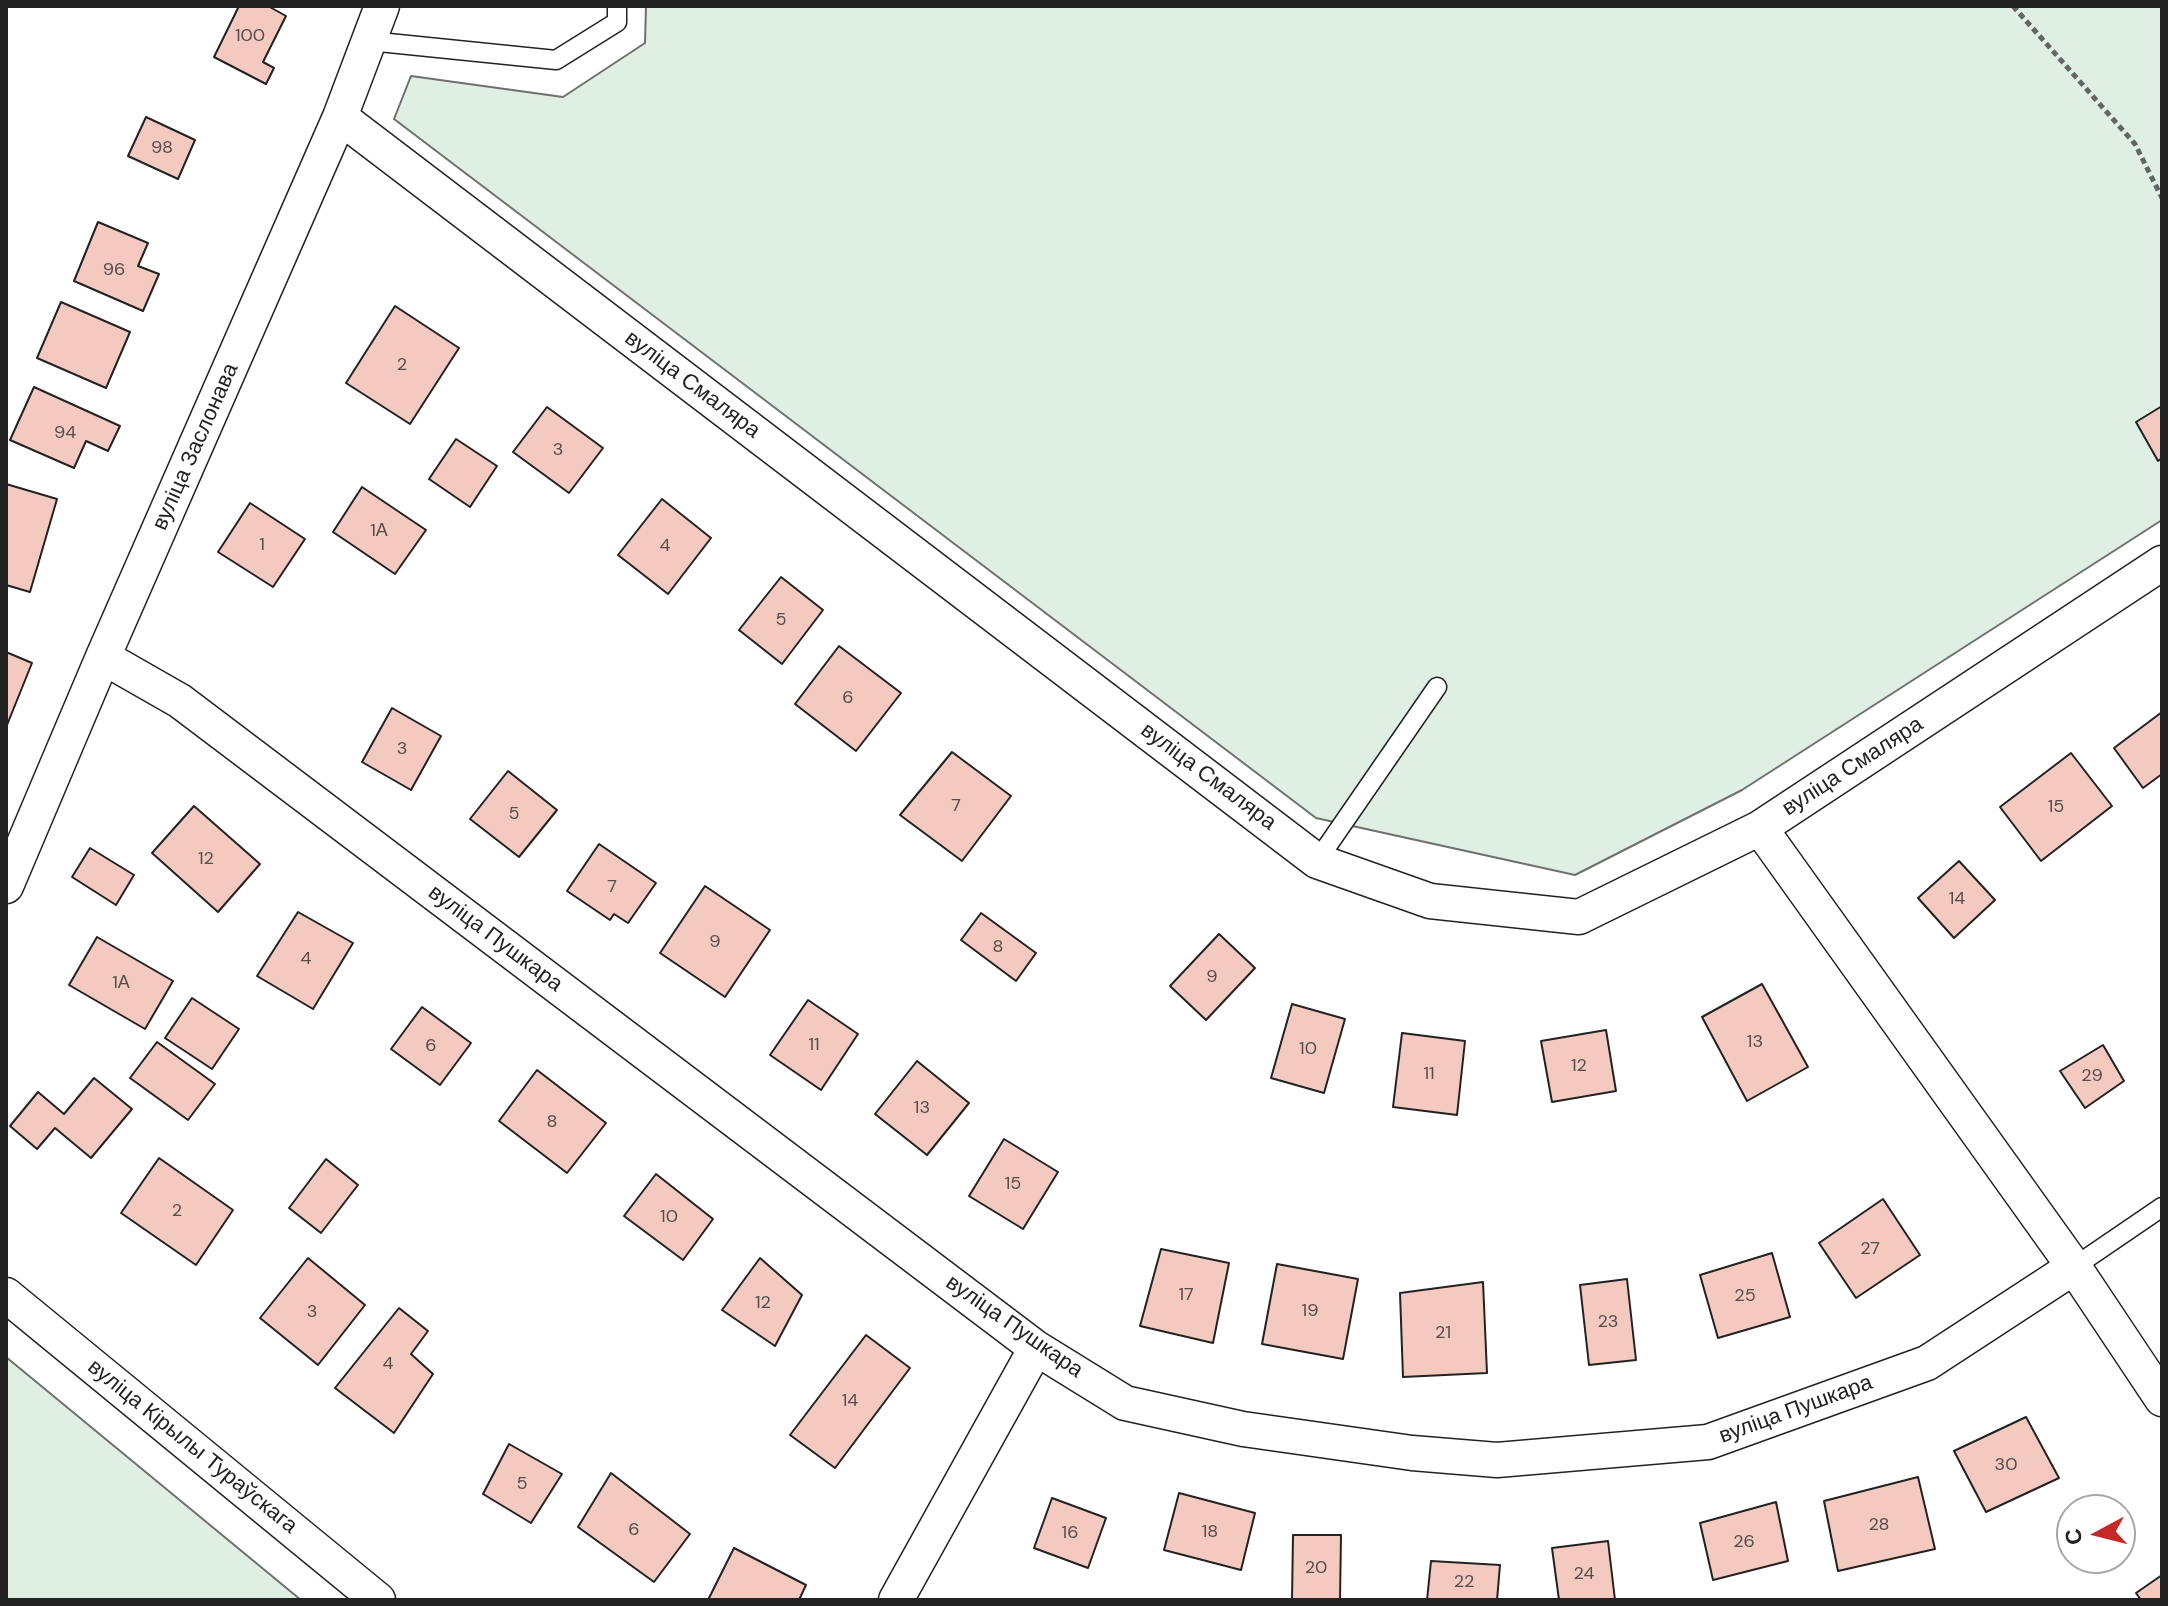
<!DOCTYPE html>
<meta charset="utf-8">
<style>
body{margin:0}
#map{position:relative;width:2168px;height:1606px;overflow:hidden;background:#fff;font-family:"DM Sans",sans-serif}
canvas{display:block}
.frame{position:absolute;inset:0;border:8px solid #222;pointer-events:none}
.north{position:absolute;left:2056px;top:1494px;width:80px;height:80px;box-sizing:border-box;background:#fff;border:2px solid #a7a7a7;border-radius:50%;rotate:263deg;font-size:22px;font-weight:700;line-height:32px;text-align:center;color:#222}
.north::after{content:'';display:block;margin:auto;width:28px;height:36px;background:#c62828;clip-path:polygon(50% 0,100% 100%,50% 72%,0 100%)}
</style>
<div id="map">
<canvas width="2168" height="1606"></canvas>
<div class="frame"></div>
<div class="north">С</div>
</div>
<script>
const c = document.querySelector('canvas').getContext('2d');
c.lineJoin = 'round';
function fillPath(path, color) { c.fillStyle = color; c.fill(path, 'evenodd'); }
function trace(path, color, width, dash) { c.strokeStyle = color; c.lineWidth = width; c.lineCap = dash ? 'butt' : 'round'; c.setLineDash(dash || []); c.stroke(path); }
function write(font, color, halo, rows, align = 'center') {
  c.font = font + ' "DM Sans",sans-serif'; c.lineWidth = 6; c.setLineDash([]); c.textBaseline = 'middle'; c.strokeStyle = halo; c.fillStyle = color; for (const [text, x, y, turn = 0] of rows) {
    c.save(); c.translate(x, y); c.rotate((+turn || 0) * Math.PI / 180); c.textAlign = isNaN(turn) ? turn : align; if (halo) c.strokeText(text, 0, 0); c.fillText(text, 0, 0); c.restore();
  }
}
const green = new Path2D(`
 M 646,6 L 2162,6 L 2162,520 L 1742,790 L 1575,875 L 1316,818 L 394,119 L 411,76 L 563,97 L 645,43 Z
 M 6,1357 L 301,1600 L 6,1600 Z`);
fillPath(green, '#e0efe3');
trace(green, '#6f6f6f', 2);
const building = new Path2D(`
 M 239,6 L 268,6 L 286,16 L 263,62 L 274,68 L 266,84 L 214,57 Z
 M 146,117 L 195,140 L 178,179 L 128,156 Z
 M 98,222 L 148,243 L 138,266 L 159,274 L 143,311 L 74,281 Z
 M 61,302 L 130,332 L 106,388 L 37,358 Z
 M 395,306 L 459,348 L 410,424 L 346,383 Z
 M 34,387 L 120,426 L 108,451 L 86,441 L 74,468 L 10,440 Z
 M 2162,406 L 2162,458 L 2158,461 L 2136,422 Z
 M 547,407 L 603,448 L 569,493 L 513,452 Z
 M 456,439 L 497,466 L 470,507 L 429,479 Z
 M 6,484 L 57,499 L 30,592 L 6,585 Z
 M 362,487 L 426,530 L 395,574 L 333,532 Z
 M 662,499 L 711,538 L 668,594 L 618,555 Z
 M 250,503 L 305,539 L 273,587 L 218,552 Z
 M 781,577 L 823,610 L 782,664 L 739,630 Z
 M 839,646 L 901,693 L 856,751 L 795,704 Z
 M 6,652 L 32,663 L 7,725 L 6,724 Z
 M 392,708 L 441,736 L 411,790 L 362,762 Z
 M 2162,712 L 2162,774 L 2143,788 L 2114,748 Z
 M 952,752 L 1011,796 L 962,861 L 900,815 Z
 M 2071,753 L 2112,806 L 2041,861 L 2000,807 Z
 M 508,771 L 557,810 L 519,857 L 470,819 Z
 M 194,806 L 260,864 L 218,912 L 152,853 Z
 M 599,844 L 656,883 L 628,923 L 614,914 L 610,920 L 567,891 Z
 M 90,848 L 134,875 L 116,905 L 72,877 Z
 M 1959,861 L 1995,900 L 1954,938 L 1918,898 Z
 M 705,886 L 770,930 L 725,997 L 660,953 Z
 M 298,912 L 353,943 L 313,1009 L 257,976 Z
 M 981,913 L 1036,953 L 1016,981 L 961,940 Z
 M 1219,934 L 1255,968 L 1206,1020 L 1170,986 Z
 M 97,937 L 173,981 L 145,1029 L 69,985 Z
 M 1762,984 L 1808,1067 L 1747,1101 L 1702,1017 Z
 M 192,998 L 239,1029 L 212,1069 L 165,1038 Z
 M 808,1000 L 858,1034 L 821,1090 L 770,1055 Z
 M 1292,1004 L 1345,1019 L 1324,1093 L 1271,1078 Z
 M 422,1007 L 471,1043 L 440,1085 L 391,1049 Z
 M 1606,1030 L 1616,1091 L 1552,1102 L 1541,1041 Z
 M 1402,1033 L 1465,1041 L 1457,1115 L 1393,1107 Z
 M 157,1042 L 215,1084 L 188,1120 L 130,1078 Z
 M 2103,1045 L 2124,1081 L 2085,1108 L 2060,1071 Z
 M 917,1061 L 969,1103 L 927,1155 L 875,1114 Z
 M 537,1070 L 606,1123 L 567,1173 L 499,1121 Z
 M 94,1078 L 132,1109 L 91,1158 L 55,1128 L 37,1149 L 10,1126 L 38,1092 L 64,1114 Z
 M 1004,1139 L 1058,1172 L 1023,1229 L 969,1196 Z
 M 159,1158 L 233,1210 L 196,1265 L 121,1213 Z
 M 326,1159 L 358,1185 L 321,1233 L 289,1208 Z
 M 656,1174 L 713,1219 L 683,1260 L 624,1216 Z
 M 1883,1199 L 1920,1255 L 1856,1298 L 1819,1243 Z
 M 1161,1249 L 1229,1263 L 1213,1343 L 1140,1326 Z
 M 1772,1253 L 1790,1317 L 1718,1338 L 1700,1275 Z
 M 308,1258 L 365,1305 L 318,1365 L 260,1318 Z
 M 760,1258 L 802,1295 L 775,1346 L 722,1310 Z
 M 1277,1264 L 1358,1279 L 1343,1359 L 1262,1344 Z
 M 1627,1279 L 1636,1360 L 1589,1365 L 1580,1285 Z
 M 1483,1282 L 1487,1373 L 1403,1377 L 1400,1293 Z
 M 399,1308 L 428,1331 L 411,1354 L 433,1374 L 394,1433 L 335,1388 Z
 M 866,1335 L 910,1368 L 835,1468 L 790,1435 Z
 M 2026,1417 L 2059,1478 L 1986,1512 L 1954,1451 Z
 M 509,1444 L 562,1474 L 531,1523 L 483,1494 Z
 M 611,1473 L 690,1534 L 654,1582 L 578,1527 Z
 M 1918,1477 L 1935,1549 L 1838,1571 L 1824,1501 Z
 M 1179,1493 L 1255,1513 L 1241,1570 L 1164,1550 Z
 M 1052,1498 L 1106,1518 L 1088,1568 L 1034,1548 Z
 M 1776,1502 L 1788,1561 L 1713,1580 L 1700,1523 Z
 M 1293,1535 L 1341,1535 L 1340,1600 L 1292,1600 Z
 M 1608,1541 L 1615,1600 L 1559,1600 L 1552,1548 Z
 M 734,1548 L 806,1585 L 799,1600 L 708,1600 Z
 M 1431,1561 L 1500,1565 L 1497,1600 L 1427,1600 Z
 M 2162,1575 L 2162,1600 L 2141,1600 L 2136,1593 Z`);
fillPath(building, '#f3c9c0');
trace(building, '#222', 2);
const service = new Path2D(`
 M 369,41 L 556,60 L 617,22 L 617,6
 M 1317,861 L 1437,687
 M 2074,1267 L 2162,1207`);
const minor = new Path2D(`
 M 340,117 L 1317,861 L 1430,901 L 1579,917 L 1760,828 L 2162,563
 M 103,657 L 180,701 L 1036,1348 L 1125,1403 L 1243,1429 L 1412,1453 L 1497,1460 L 1708,1442 L 1927,1363 L 2074,1267
 M 1760,828 L 2074,1267 L 2162,1399
 M 6,886 L 103,657 L 340,117 L 382,6
 M 6,1295 L 378,1600
 M 896,1600 L 1036,1348`);
trace(service, '#222', 21);
trace(minor, '#222', 37);
trace(new Path2D(`
 M 2013,6 L 2135,144 L 2162,198`), '#646464', 5, [6, 4]);
trace(service, '#fff', 18);
trace(minor, '#fff', 34);
write('18px', '#564c4a', null, [
 ["100",250,36],
 ["98",162,148],
 ["96",114,270],
 ["2",402,365],
 ["94",65,433],
 ["3",558,450],
 ["1А",379,531],
 ["1",262,545],
 ["4",665,546],
 ["5",781,620],
 ["6",848,698],
 ["3",402,749],
 ["7",956,806],
 ["15",2056,807],
 ["5",514,814],
 ["12",206,859],
 ["7",612,887],
 ["14",1957,899],
 ["9",715,942],
 ["8",998,947],
 ["4",306,959],
 ["9",1212,977],
 ["1А",121,983],
 ["13",1755,1042],
 ["11",814,1045],
 ["6",431,1046],
 ["10",1308,1049],
 ["12",1579,1066],
 ["11",1429,1074],
 ["29",2092,1076],
 ["13",922,1108],
 ["8",552,1122],
 ["15",1013,1184],
 ["2",177,1211],
 ["10",669,1217],
 ["27",1870,1249],
 ["17",1186,1295],
 ["25",1745,1296],
 ["12",763,1303],
 ["19",1310,1311],
 ["3",312,1312],
 ["23",1608,1322],
 ["21",1443,1333],
 ["4",388,1364],
 ["14",850,1401],
 ["30",2006,1465],
 ["5",522,1484],
 ["28",1879,1525],
 ["6",634,1530],
 ["18",1210,1532],
 ["16",1070,1533],
 ["26",1744,1542],
 ["20",1316,1568],
 ["24",1584,1574],
 ["22",1464,1582]
]);
write('22px', '#222', '#fff', [
 ["вуліца Смаляра",692,385,37],
 ["вуліца Заслонава",196,447,-66],
 ["вуліца Смаляра",1853,767,-33],
 ["вуліца Смаляра",1208,777,37],
 ["вуліца Пушкара",495,939,37],
 ["вуліца Пушкара",1014,1327,35],
 ["вуліца Пушкара",1796,1410,-20],
 ["вуліца Кірылы Тураўскага",192,1447,39]
]);
</script>
